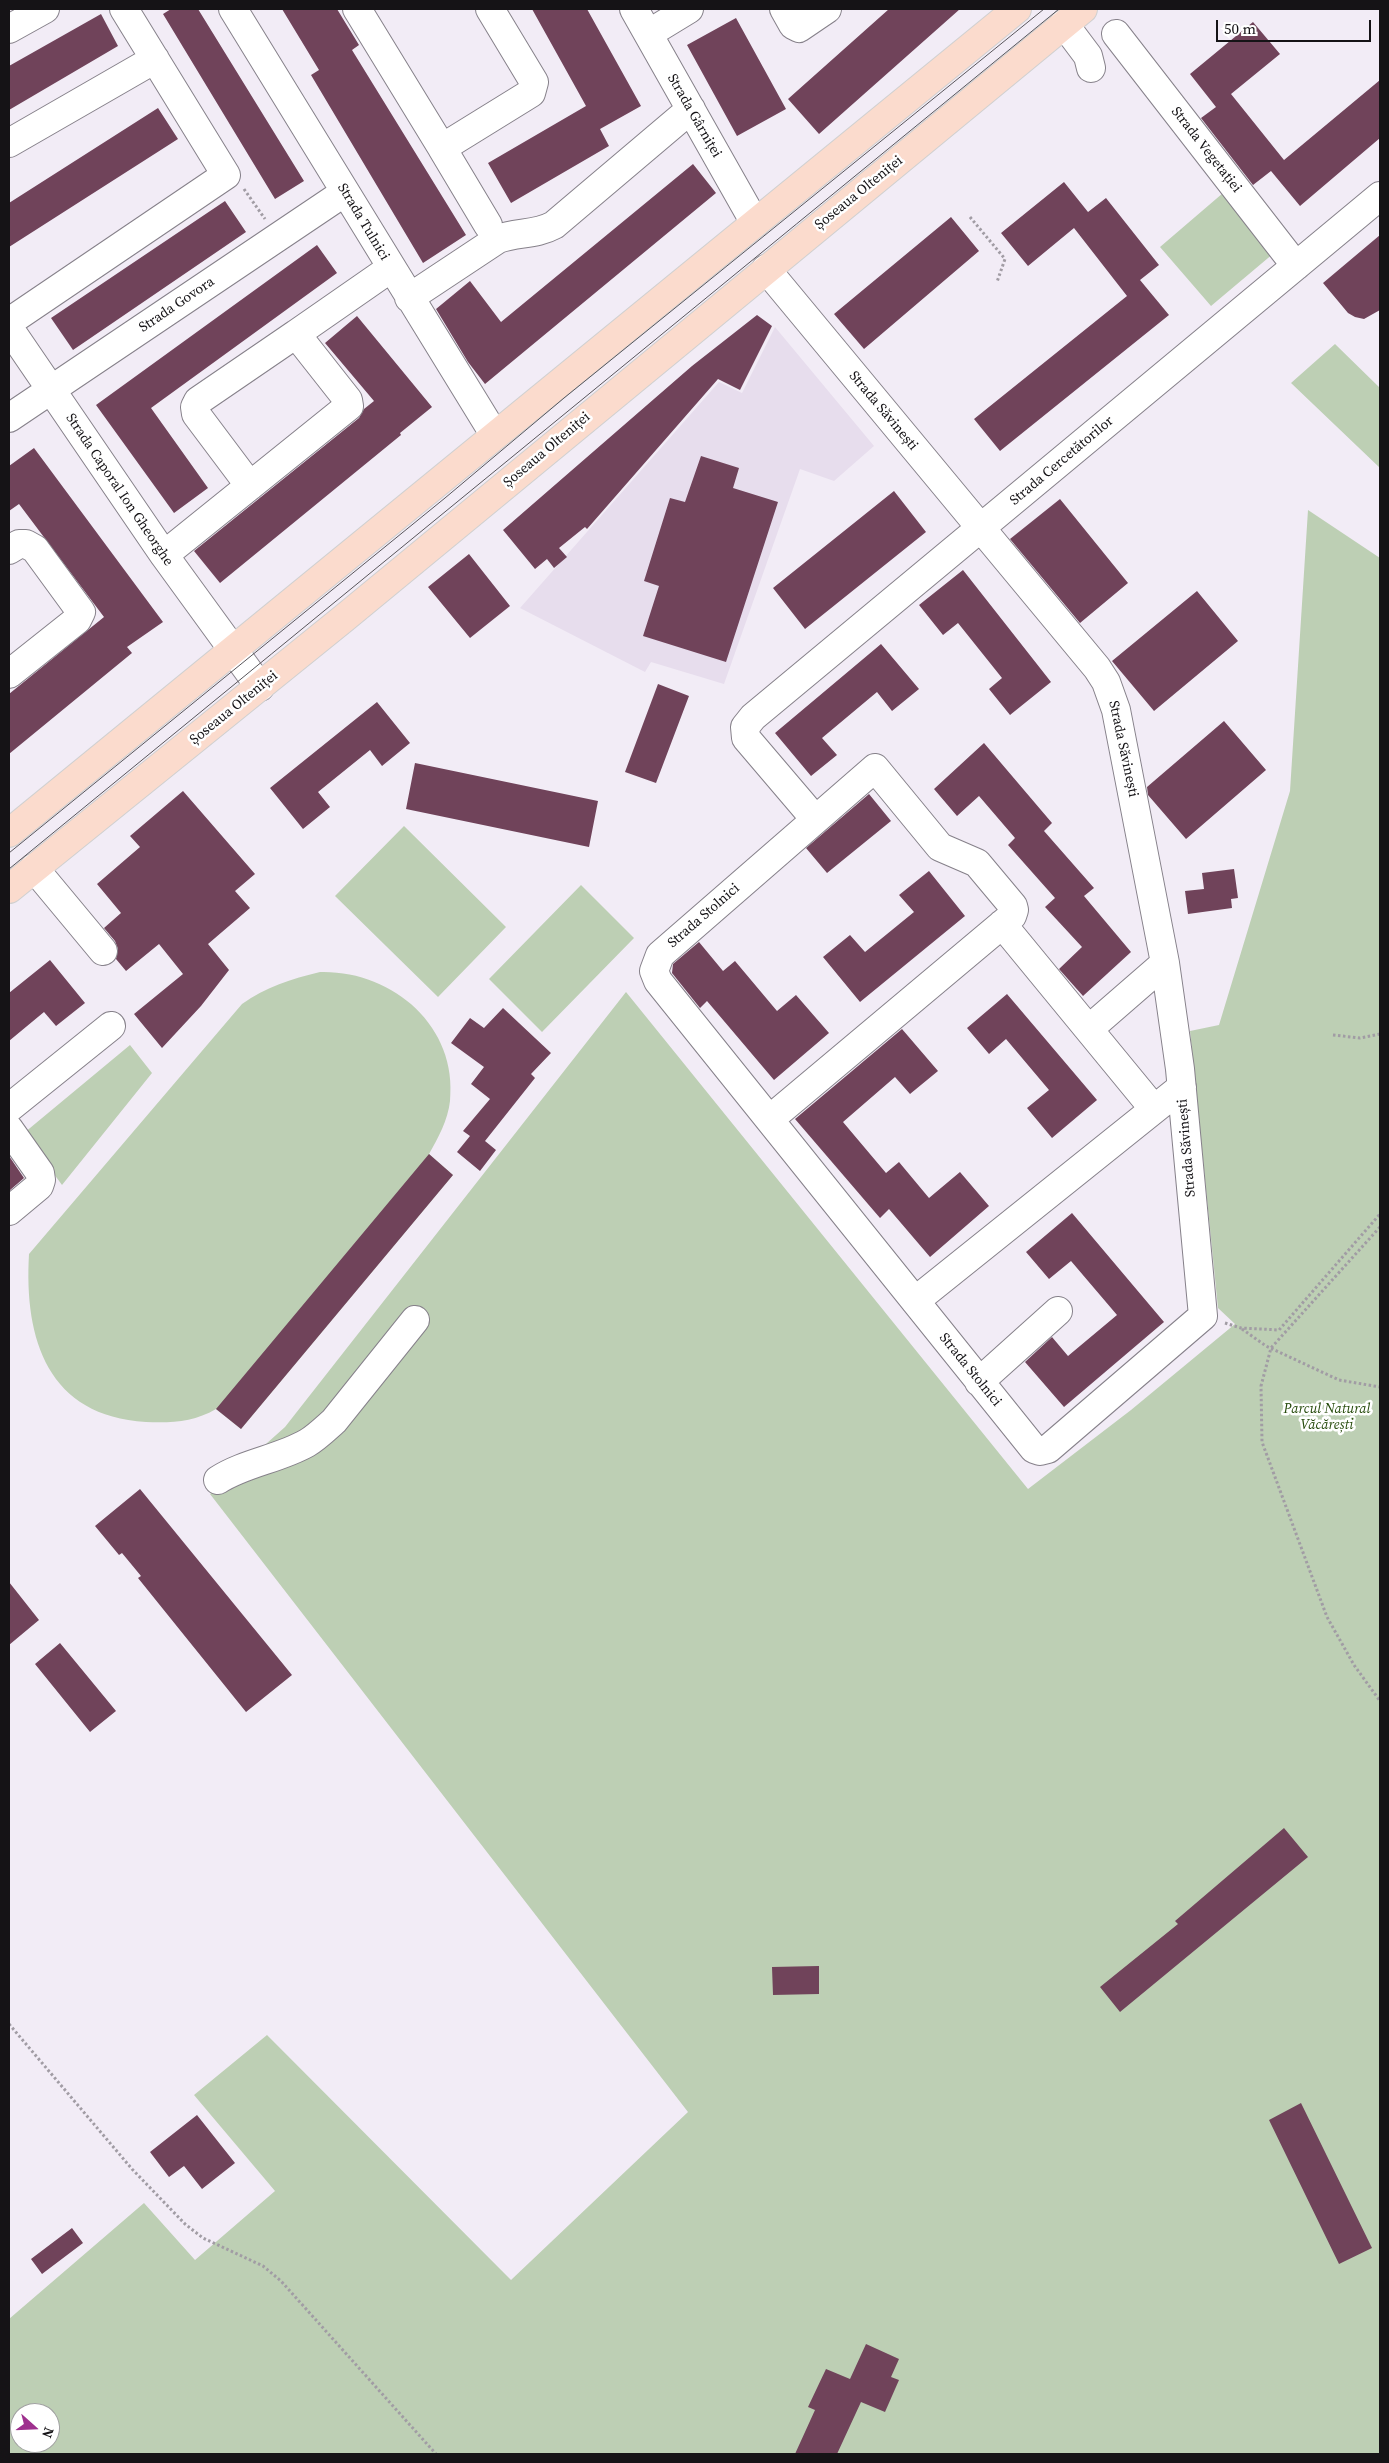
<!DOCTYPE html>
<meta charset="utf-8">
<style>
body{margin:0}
#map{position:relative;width:1389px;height:2463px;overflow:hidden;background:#f2ecf6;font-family:"Source Serif 4",serif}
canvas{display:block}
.frame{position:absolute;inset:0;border:10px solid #151316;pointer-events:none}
.north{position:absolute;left:10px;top:2403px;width:50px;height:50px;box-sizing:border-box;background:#fff;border:1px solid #a1a1a2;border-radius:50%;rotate:110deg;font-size:14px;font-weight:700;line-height:20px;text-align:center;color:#151316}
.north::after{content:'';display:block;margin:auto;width:18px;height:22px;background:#9e308e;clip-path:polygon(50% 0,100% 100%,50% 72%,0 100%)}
.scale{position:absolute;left:1216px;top:20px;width:155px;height:22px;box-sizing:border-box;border:2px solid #151316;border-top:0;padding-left:6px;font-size:15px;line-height:18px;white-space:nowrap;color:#151316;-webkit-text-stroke:4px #fff;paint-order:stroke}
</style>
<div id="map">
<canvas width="1389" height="2463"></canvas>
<div class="frame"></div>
<div class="north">N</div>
<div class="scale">50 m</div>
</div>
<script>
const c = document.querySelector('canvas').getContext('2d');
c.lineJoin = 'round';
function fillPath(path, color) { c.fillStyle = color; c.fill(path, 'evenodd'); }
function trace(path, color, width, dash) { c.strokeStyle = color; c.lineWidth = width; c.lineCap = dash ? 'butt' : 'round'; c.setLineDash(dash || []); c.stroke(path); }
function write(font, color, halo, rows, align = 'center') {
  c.font = font + ' "Source Serif 4",serif'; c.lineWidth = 5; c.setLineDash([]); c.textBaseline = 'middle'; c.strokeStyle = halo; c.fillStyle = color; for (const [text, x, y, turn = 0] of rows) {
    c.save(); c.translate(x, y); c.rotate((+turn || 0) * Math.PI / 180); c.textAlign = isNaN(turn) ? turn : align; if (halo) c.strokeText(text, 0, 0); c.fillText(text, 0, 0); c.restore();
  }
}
fillPath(new Path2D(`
 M 775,327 L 874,446 L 834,481 L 800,469 L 724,684 L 651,662 L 645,672 L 520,608 L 719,382 L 742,393 Z`), '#e7dded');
fillPath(new Path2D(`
 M 1223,193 L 1274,253 L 1211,306 L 1160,247 Z
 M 1335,344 L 1380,388 L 1380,468 L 1291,383 Z
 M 1308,510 L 1380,558 L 1380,2454 L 9,2454 L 9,2319 L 144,2203 L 195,2260 L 275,2191 L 194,2095 L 267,2035 L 511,2280 L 688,2112 L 210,1494 L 285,1427 L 626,992 L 1028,1489 L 1131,1410 L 1235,1324 L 1218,1308 L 1190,1031 L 1219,1025 L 1290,791 ZM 20,2413 L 50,2413 L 50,2443 L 20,2443 Z
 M 404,826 L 506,927 L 438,997 L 335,896 Z
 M 581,885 L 634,938 L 542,1032 L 489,979 Z
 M 320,972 C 391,970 458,1025 450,1101 C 448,1120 438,1138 429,1154 L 453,1175 L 241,1429 L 216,1409 C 194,1422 172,1423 146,1422 C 48,1416 24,1340 29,1254 L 242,1004 C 266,987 291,979 320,972 Z
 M 130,1045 L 152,1073 L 62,1185 L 24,1133 Z`), '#bdcfb4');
fillPath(new Path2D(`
 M 171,9 L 198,9 L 304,181 L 275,199 L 163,14 Z
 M 282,9 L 337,9 L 359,45 L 352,50 L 466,235 L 423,263 L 311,75 L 319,70 Z
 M 532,9 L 587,9 L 641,106 L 600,129 L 609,146 L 511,203 L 488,163 L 586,106 Z
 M 889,9 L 960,9 L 819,134 L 788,99 Z
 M 101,14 L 118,46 L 9,110 L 9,66 Z
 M 736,18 L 786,109 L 737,136 L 687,45 Z
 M 1253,22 L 1280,54 L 1231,94 L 1284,160 L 1380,80 L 1380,138 L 1300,206 L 1271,171 L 1253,185 L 1201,118 L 1216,107 L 1190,74 Z
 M 158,108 L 178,139 L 9,247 L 9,203 Z
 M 693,164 L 716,193 L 485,384 L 468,362 L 436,309 L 470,281 L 501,322 Z
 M 1064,182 L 1088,212 L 1106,198 L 1159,265 L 1140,280 L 1169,315 L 1000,451 L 974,419 L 1127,296 L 1074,228 L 1028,266 L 1001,233 Z
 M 225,201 L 246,232 L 73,350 L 51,318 Z
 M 951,217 L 979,251 L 864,349 L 834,314 Z
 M 1380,235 L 1380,310 L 1364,319 L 1355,317 L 1348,313 L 1323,283 Z
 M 317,245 L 337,273 L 151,408 L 208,488 L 174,513 L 96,405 Z
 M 757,315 L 772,326 L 740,390 L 718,379 L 587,529 L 585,527 L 559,548 L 567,557 L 554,568 L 547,559 L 535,569 L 503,530 L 692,366 Z
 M 357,316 L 432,407 L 400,433 L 401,435 L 220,583 L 194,551 L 359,418 L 364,409 L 374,401 L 325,343 Z
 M 34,448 L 163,622 L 127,647 L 132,653 L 9,754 L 9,694 L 104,617 L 19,504 L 9,511 L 9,466 Z
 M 701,456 L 739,468 L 733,488 L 778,502 L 726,662 L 643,636 L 659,586 L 644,581 L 670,498 L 685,502 Z
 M 894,491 L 926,532 L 805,629 L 773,588 Z
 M 1060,499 L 1128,583 L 1080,623 L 1010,539 Z
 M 469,554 L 510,606 L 470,638 L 428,587 Z
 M 963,570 L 1051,682 L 1010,715 L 989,689 L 1002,678 L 958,623 L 943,635 L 919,605 Z
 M 1197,591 L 1238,641 L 1154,711 L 1112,661 Z
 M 881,644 L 919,689 L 892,711 L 877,692 L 822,738 L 837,755 L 811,776 L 775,733 Z
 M 658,684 L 689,696 L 656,783 L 625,772 Z
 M 377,702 L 410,743 L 382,766 L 370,750 L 318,792 L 330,807 L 303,829 L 270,788 Z
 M 1224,721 L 1266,770 L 1186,839 L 1148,795 L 1147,787 Z
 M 984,743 L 1052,823 L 1044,831 L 1094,888 L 1084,896 L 1131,952 L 1083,996 L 1059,969 L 1082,947 L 1045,907 L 1055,898 L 1008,845 L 1015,838 L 979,796 L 957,816 L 934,789 Z
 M 415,763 L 598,801 L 589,847 L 406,809 Z
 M 183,791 L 255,874 L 235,891 L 250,908 L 208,944 L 229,970 L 201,1006 L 162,1048 L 134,1014 L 183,974 L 159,944 L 126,971 L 116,959 L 118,949 L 115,941 L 104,928 L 121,913 L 97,884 L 140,847 L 130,836 Z
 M 869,794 L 891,821 L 827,873 L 806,848 Z
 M 1234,869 L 1238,898 L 1231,899 L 1232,908 L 1188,914 L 1185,891 L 1204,889 L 1202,873 Z
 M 929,871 L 965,916 L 860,1002 L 823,957 L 850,935 L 865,952 L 914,912 L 899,895 Z
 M 699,942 L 723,971 L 735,961 L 777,1011 L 796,995 L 829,1033 L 774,1080 L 707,1001 L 700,1008 L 672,973 L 673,964 Z
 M 50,960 L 85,1003 L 56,1026 L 44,1012 L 9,1041 L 9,993 Z
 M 1007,994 L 1097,1100 L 1052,1138 L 1027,1108 L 1049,1090 L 1006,1039 L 989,1054 L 967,1028 Z
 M 503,1008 L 551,1053 L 531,1074 L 535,1078 L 485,1141 L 496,1150 L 480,1171 L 457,1152 L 470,1136 L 463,1131 L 490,1099 L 471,1084 L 484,1067 L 451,1043 L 470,1018 L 484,1028 Z
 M 902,1029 L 938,1071 L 910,1094 L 895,1077 L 843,1122 L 886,1173 L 899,1162 L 929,1198 L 960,1172 L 989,1206 L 930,1257 L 889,1209 L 880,1218 L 795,1119 Z
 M 429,1154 L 453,1175 L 241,1429 L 216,1409 Z
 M 9,1156 L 24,1178 L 9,1191 Z
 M 1072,1213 L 1164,1322 L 1064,1407 L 1025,1362 L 1052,1337 L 1068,1356 L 1117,1315 L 1071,1261 L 1049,1279 L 1026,1252 Z
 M 140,1489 L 292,1675 L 246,1712 L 138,1578 L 141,1576 L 122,1553 L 119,1555 L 95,1526 Z
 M 9,1582 L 39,1620 L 9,1645 Z
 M 60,1643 L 116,1711 L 90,1732 L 35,1664 Z
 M 1284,1828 L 1308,1857 L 1120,2012 L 1100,1987 L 1178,1924 L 1175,1921 Z
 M 819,1966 L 819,1994 L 773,1995 L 772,1967 Z
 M 1301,2103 L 1372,2248 L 1339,2264 L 1269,2120 Z
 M 197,2115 L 235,2163 L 202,2189 L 184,2166 L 169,2177 L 150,2152 Z
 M 72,2228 L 83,2243 L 42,2274 L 31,2259 Z
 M 866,2344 L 899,2359 L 891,2377 L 899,2380 L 885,2412 L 861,2402 L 837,2454 L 795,2454 L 815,2410 L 808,2407 L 826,2369 L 850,2379 Z`), '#70435a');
const minor = new Path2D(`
 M 233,9 L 494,434
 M 357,9 L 442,148 L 531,93 L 534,82 L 490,9
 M 634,9 L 755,223
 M 784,9 L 793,25 L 799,28 L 827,9
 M 1064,24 L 1088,56 L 1091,68
 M 9,29 L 45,9
 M 648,34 L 689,9
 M 1116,34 L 1296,266
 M 9,143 L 155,59
 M 442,148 L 488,225
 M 766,269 L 1097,668 L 1106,682 L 1116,710 L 1165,963 L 1180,1069 L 1203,1316 L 1048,1449 L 1040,1451 L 1034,1449 L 658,981 L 654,971 L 660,955 L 875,768 L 940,847 L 977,863 L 1013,906 L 1014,910 L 1012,916 L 770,1119
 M 409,298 L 498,239 C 517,232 536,235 554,225 L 691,109
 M 9,322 L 226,175 L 124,9
 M 9,328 L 164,555 L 260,687
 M 9,418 L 345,192
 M 250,486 L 196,414 L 195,407 L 198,401 L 296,334
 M 9,550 L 19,544 L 26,544 L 35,549 L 81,612 L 77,620 L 9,674
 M 164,555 L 349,406 L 348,400 L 296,334 L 391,268
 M 815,819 L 746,738 L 745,727 L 753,717 L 1380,196
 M 34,868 L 103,951
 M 1002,924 L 1154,1109
 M 1089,1029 L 1165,963
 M 9,1108 L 111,1026
 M 9,1129 L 40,1173 L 41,1180 L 39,1186 L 9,1211
 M 915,1301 L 1182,1087
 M 979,1382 L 1058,1311
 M 218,1480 C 244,1463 279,1459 307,1443 C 317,1437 326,1428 334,1421 L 415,1320`);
const major = new Path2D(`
 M 9,833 L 1017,9
 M 9,889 L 343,619 L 1083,9`);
trace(minor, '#86818a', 30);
trace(major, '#d0d0d0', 30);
trace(new Path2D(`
 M 244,189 L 265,219
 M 970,217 L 1005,259 L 997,282
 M 1333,1035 L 1360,1038 L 1380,1034
 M 1380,1227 L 1271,1348 L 1261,1386 L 1262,1442 L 1327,1617 L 1354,1665 L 1380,1701
 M 1225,1323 L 1241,1328 L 1279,1330 L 1380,1214
 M 1242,1329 L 1266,1346 L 1339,1380 L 1380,1387
 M 9,2024 L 132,2169 L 185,2224 L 203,2238 L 263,2266 L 281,2281 L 436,2454`), '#a19ca4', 3, [2.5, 2.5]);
trace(minor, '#fff', 28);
trace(major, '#fbdbcd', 28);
trace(new Path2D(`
 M 9,853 L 445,498 L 564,398 L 1044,9
 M 9,869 L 1059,9`), '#59565b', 1);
write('14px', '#151316', '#fff', [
 ["Strada Gârniței",694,116,60],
 ["Strada Vegetației",1206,150,52],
 ["Șoseaua Olteniței",859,193,-39],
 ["Strada Tulnici",363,222,59],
 ["Strada Govora",177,305,-34],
 ["Strada Săvinești",883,411,50],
 ["Șoseaua Olteniței",547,450,-40],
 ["Strada Cercetătorilor",1062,461,-40],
 ["Strada Caporal Ion Gheorghe",119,490,56],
 ["Șoseaua Olteniței",234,708,-39],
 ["Strada Săvinești",1123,749,78],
 ["Strada Stolnici",704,916,-41],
 ["Strada Săvinești",1187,1148,-95],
 ["Strada Stolnici",970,1370,51]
]);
write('italic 14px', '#254a0a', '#fff', [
 ["Parcul Natural",1327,1409],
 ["Văcărești",1327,1425]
]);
</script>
